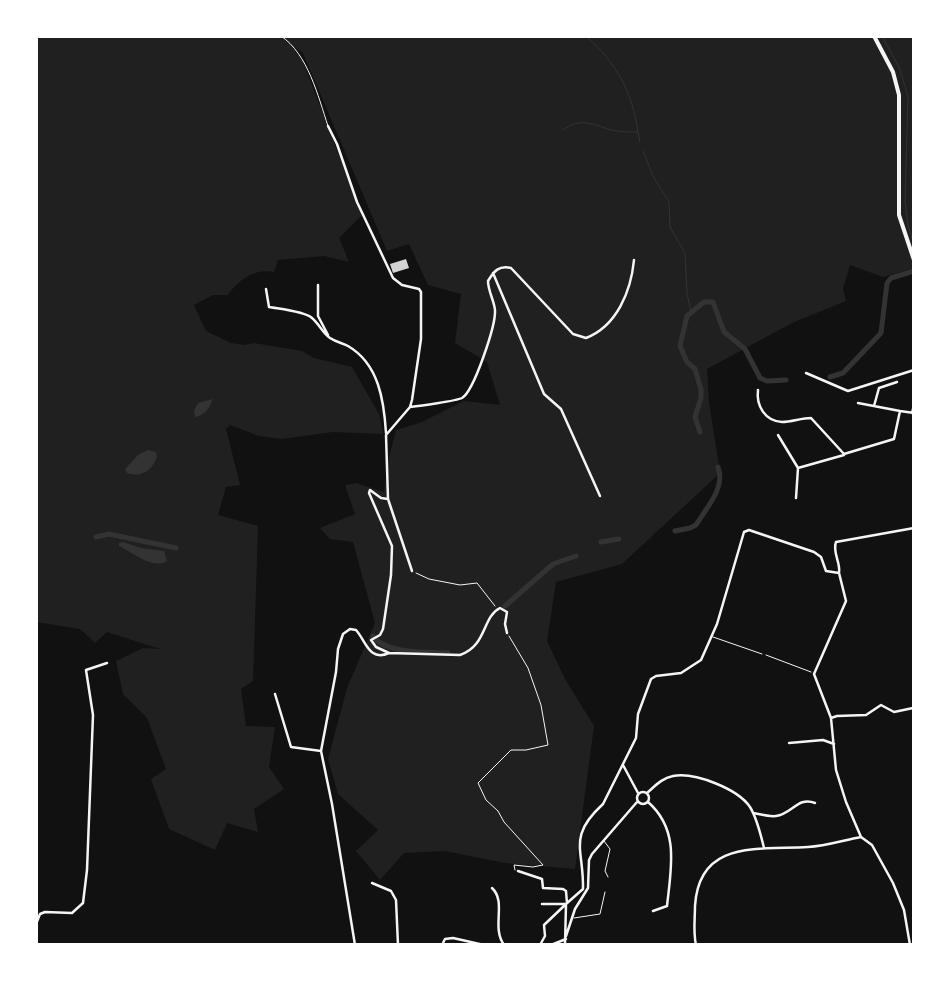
<!DOCTYPE html>
<style>
body{margin:0}
#map{position:relative;width:950px;height:981px;overflow:hidden;background:#111;font-family:"Noto Sans",sans-serif}
canvas{display:block}
.frame{position:absolute;inset:0;border:38px solid #fff;pointer-events:none}
</style>
<div id="map">
<canvas width="950" height="981"></canvas>
<div class="frame"></div>
</div>
<script>
const c = document.querySelector('canvas').getContext('2d');
c.lineJoin = 'round';
function fillPath(path, color) { c.fillStyle = color; c.fill(path, 'evenodd'); }
function trace(path, color, width, dash) { c.strokeStyle = color; c.lineWidth = width; c.lineCap = dash ? 'butt' : 'round'; c.setLineDash(dash || []); c.stroke(path); }
fillPath(new Path2D(`
 M 36,36 L 914,36 L 914,268 L 883,277 L 850,265 L 843,289 L 846,301 L 792,323 L 707,369 L 709,402 L 720,473 L 622,564 L 556,582 L 547,641 L 565,679 L 594,726 L 575,869 L 505,863 L 445,851 L 404,853 L 380,880 L 356,851 L 378,830 L 338,794 L 328,759 L 347,688 L 375,623 L 353,542 L 330,539 L 320,528 L 355,514 L 345,485 L 356,483 L 384,492 L 388,461 L 396,430 L 422,422 L 464,401 L 500,405 L 487,362 L 455,343 L 461,294 L 428,285 L 409,244 L 387,251 L 303,53 L 292,46 L 303,62 L 362,215 L 339,238 L 349,262 L 324,256 L 278,260 L 274,272 C 255,268 238,280 228,295 L 213,295 L 194,305 L 206,331 L 231,343 L 245,345 L 254,343 L 302,351 L 314,358 L 352,367 L 379,414 L 383,434 L 333,432 L 282,439 L 259,436 L 230,425 L 226,429 L 240,485 L 226,487 L 218,515 L 258,526 L 253,681 L 241,689 L 246,726 L 275,727 L 269,767 L 284,789 L 254,809 L 258,832 L 227,823 L 215,850 L 169,829 L 151,779 L 166,769 L 147,718 L 123,694 L 116,661 L 143,648 L 160,649 L 107,632 L 95,643 L 80,629 L 36,622 Z`), '#202020');
fillPath(new Path2D(`
 M 212,399 C 212,407 203,416 195,417 L 194,411 L 198,403 Z
 M 148,450 L 156,452 L 157,457 C 152,470 142,478 127,473 L 125,469 L 138,455 Z
 M 123,542 L 141,548 L 164,551 L 167,561 C 153,570 132,552 119,546 L 119,543 Z`), '#333');
trace(new Path2D(`
 M 586,36 C 617,64 632,91 638,132
 M 882,36 L 900,69 L 908,97 L 905,202 L 908,225 L 914,245
 M 563,130 C 581,117 592,124 611,130 C 619,132 629,132 638,132 L 640,142
 M 643,151 L 654,178 L 669,202 L 670,227 L 685,253 L 687,294 L 691,311`), '#333', 1);
trace(new Path2D(`
 M 830,377 L 843,373 L 881,333 L 887,283 L 891,278 L 914,271
 M 700,432 L 695,417 L 701,398 L 701,390 L 695,369 L 687,362 L 680,346 L 687,316 L 704,302 L 713,302 L 724,332 L 745,349 L 760,378 L 767,381 L 786,380
 M 675,531 L 690,528 L 696,525 C 706,508 726,488 718,467
 M 96,537 L 109,534 L 176,548
 M 601,542 L 619,539
 M 505,606 L 553,564 L 576,556
 M 373,636 C 385,654 427,652 448,653`), '#333', 5);
fillPath(new Path2D(`
 M 406,259 L 409,268 L 393,273 L 390,264 Z`), '#d3d3d3');
trace(new Path2D(`
 M 416,573 L 429,579 L 460,585 L 477,583 L 495,606
 M 509,636 L 528,668 L 541,705 L 548,745 L 526,750 L 511,750 L 478,783 L 486,800 L 498,811 L 504,822 L 543,865 L 533,867 L 514,865 L 515,870
 M 766,655 L 811,672`), '#f5f5f5', 1);
trace(new Path2D(`
 M 281,36 C 308,54 318,96 328,126
 M 713,637 L 762,654
 M 604,841 L 610,849 L 605,871 L 608,877
 M 574,918 L 600,914 L 605,892`), '#f5f5f5', 1);
trace(new Path2D(`
 M 328,126 L 337,144 L 357,202 L 393,278 L 402,285 L 419,289 L 421,292 L 421,339 L 412,400 L 410,407 L 386,435 L 388,499 L 381,498 L 370,490 L 369,493 L 392,546 L 391,575 L 383,629 L 380,635 L 371,640 L 376,647 L 389,653 C 369,662 366,641 356,630 L 350,629 L 343,634 L 338,649 L 336,672 L 321,751 L 332,804 L 355,945
 M 493,273 L 544,394 L 561,409 L 600,496
 M 318,285 L 318,316 L 328,335
 M 266,289 L 269,307 C 280,309 304,311 312,318 C 319,324 323,333 330,338 C 336,342 342,343 348,346 C 379,364 384,401 386,433
 M 806,373 L 848,391 L 914,370
 M 758,390 C 756,406 765,421 782,422 C 792,422 801,418 811,418 L 844,454 L 894,439 L 900,411 L 914,413
 M 858,403 L 900,411
 M 874,406 L 879,388 L 897,382
 M 410,407 C 419,406 456,401 462,398 C 474,391 496,325 495,310 C 494,300 488,291 488,281 C 494,271 499,265 511,268 L 573,334 L 586,338 C 617,326 631,291 634,260
 M 912,413 L 914,405
 M 778,435 L 798,468 L 844,455
 M 796,498 L 798,468
 M 388,499 L 412,571
 M 839,573 L 846,601 L 814,674 L 831,718 L 836,770 L 846,802 L 861,837 L 872,845 L 893,883 L 904,910 L 910,945
 M 389,653 L 460,655 C 487,646 482,617 500,608 L 507,612 L 505,624 L 507,633
 M 275,694 L 291,747 L 321,751
 M 831,718 L 837,716 L 866,715 L 881,705 L 894,712 L 913,708
 M 789,743 L 823,740 L 834,744
 M 623,765 L 638,793
 M637 798a6 6 0 1 1 12 0a6 6 0 1 1-12 0Z
 M 647,793 C 655,786 662,778 673,776 C 695,772 738,789 750,807 C 757,818 761,836 764,848
 M 648,802 C 680,830 671,868 667,906 L 653,911
 M 753,813 C 760,814 768,817 776,816 C 792,814 798,796 815,803
 M 518,871 L 542,879 L 543,888 L 563,889 L 566,891 L 567,903
 M 372,883 L 391,891 L 396,900 L 398,945
 M 492,888 C 507,902 491,927 504,945
 M 542,904 L 566,904
 M 36,924 L 40,914 L 45,912 L 72,913 L 83,903 L 87,870 L 93,715 L 86,670 L 107,663
 M 566,936 L 575,909 L 588,888 L 589,860 L 592,854 L 637,802
 M 442,945 L 445,939 L 453,938 L 484,945
 M 540,945 L 545,936 L 544,925 L 565,905
 M 551,945 L 566,939
 M 565,945 L 566,904 L 583,889 C 584,849 567,837 603,804 L 636,738 L 638,714 L 651,679 L 656,676 L 681,673 L 701,660 L 717,624 L 744,532 L 749,530 L 814,552 L 821,557 L 826,571 L 839,573 C 841,563 832,552 836,542 L 914,528
 M 696,945 C 693,932 695,919 695,906 C 699,839 759,850 808,847 C 826,846 844,840 861,837`), '#f5f5f5', 2.5);
trace(new Path2D(`
 M 874,36 L 893,72 L 899,95 L 899,215 L 914,260`), '#f5f5f5', 4);
</script>
